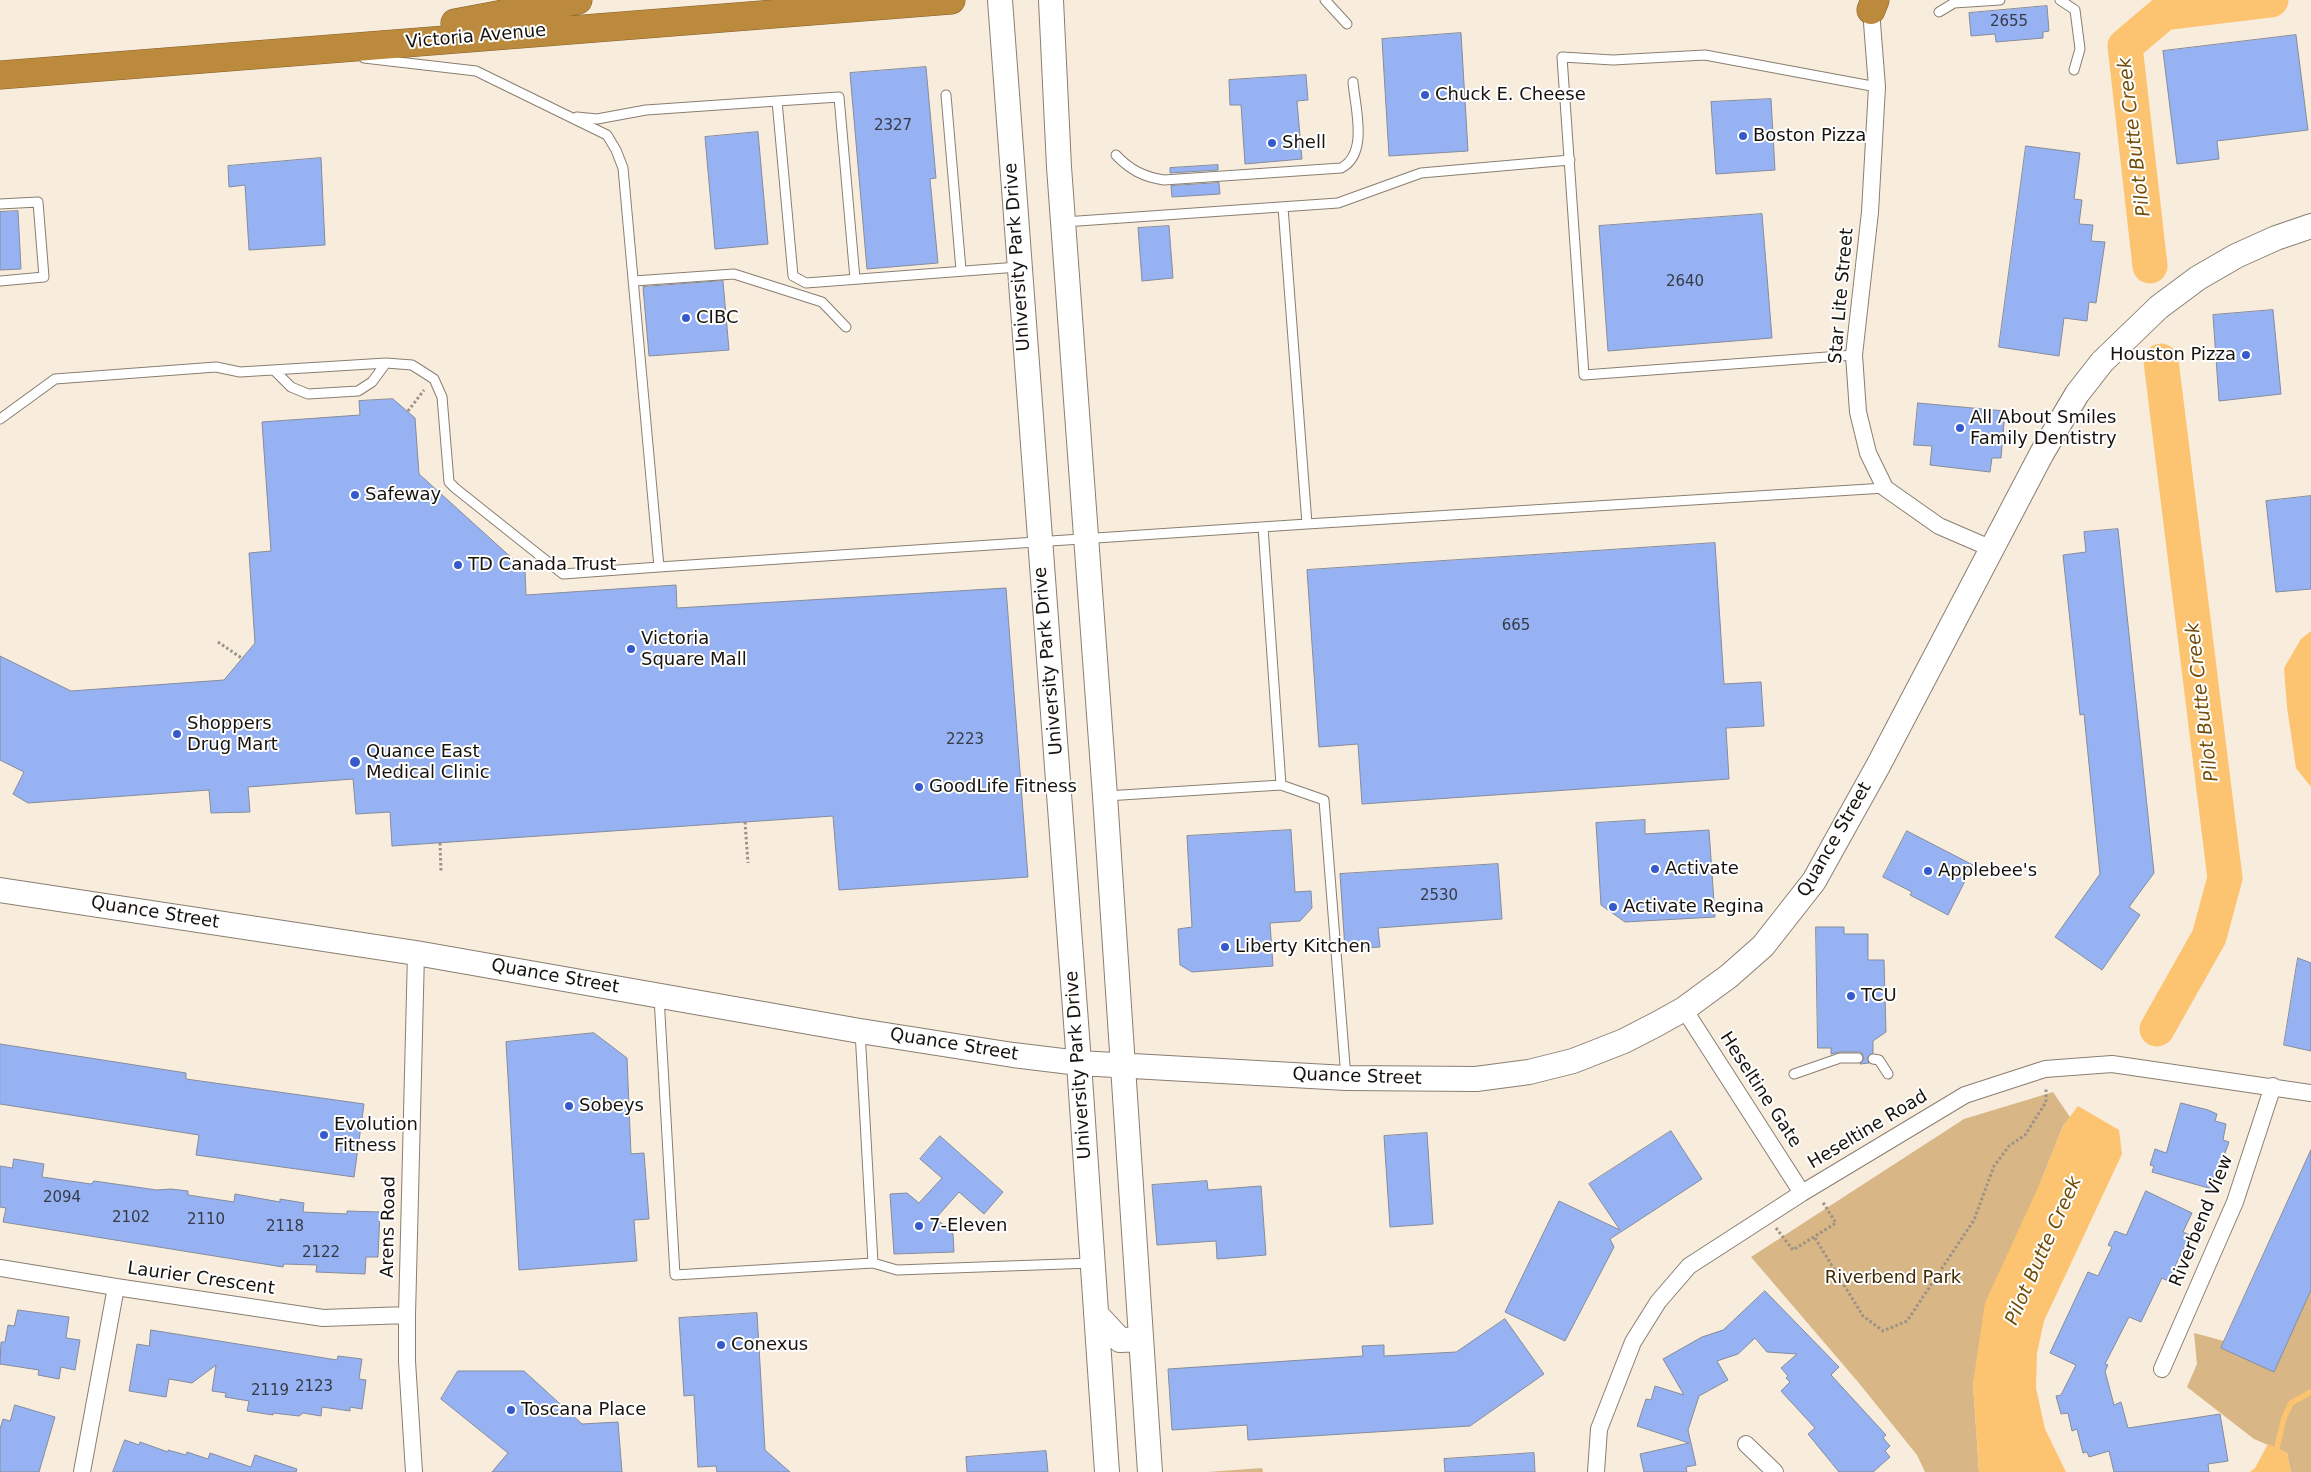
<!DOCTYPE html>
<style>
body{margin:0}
canvas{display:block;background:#f8ecdd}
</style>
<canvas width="2311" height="1472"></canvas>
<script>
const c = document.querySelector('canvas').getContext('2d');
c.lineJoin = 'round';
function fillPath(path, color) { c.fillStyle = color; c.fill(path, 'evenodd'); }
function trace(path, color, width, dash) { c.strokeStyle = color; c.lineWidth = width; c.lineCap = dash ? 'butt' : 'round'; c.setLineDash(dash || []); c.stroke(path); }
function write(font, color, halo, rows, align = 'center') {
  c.font = font + ' "DejaVu Sans",sans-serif'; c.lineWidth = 4; c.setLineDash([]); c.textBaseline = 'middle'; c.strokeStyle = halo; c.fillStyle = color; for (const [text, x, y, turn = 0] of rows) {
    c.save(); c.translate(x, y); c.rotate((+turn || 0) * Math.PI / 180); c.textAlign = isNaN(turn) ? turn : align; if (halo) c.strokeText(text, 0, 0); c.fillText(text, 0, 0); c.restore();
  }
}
fillPath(new Path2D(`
 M 2053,1092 L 2070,1117 L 2063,1126 L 2041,1181 L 1973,1383 L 1979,1472 L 1925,1472 L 1917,1455 L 1858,1382 L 1751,1257 L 1964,1119 Z
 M 2311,1290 L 2311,1472 L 2291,1472 L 2287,1453 L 2254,1439 L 2187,1387 L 2197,1364 L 2194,1333 L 2224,1341 L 2221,1348 L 2274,1372 Z
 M 1262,1468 L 1263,1472 L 1207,1472 Z`), '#d9b685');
fillPath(new Path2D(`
 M 2311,631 L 2311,787 L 2296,768 L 2287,707 L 2284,668 L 2301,639 Z
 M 2078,1106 L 2119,1130 L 2122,1154 L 2044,1321 L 2037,1353 L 2036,1388 L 2045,1429 L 2066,1472 L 1979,1472 L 1973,1383 L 1985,1303 L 2041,1181 L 2063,1126 Z
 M 2268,1444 L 2287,1453 L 2291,1472 L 2250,1472 L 2255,1468 Z`), '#fcc470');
trace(new Path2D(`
 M 2275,1455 L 2284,1418 L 2291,1403 L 2311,1392`), '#fcc470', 5.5);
trace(new Path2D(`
 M 2150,266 L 2125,46 L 2164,13 L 2271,0
 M 2157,1029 L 2209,937 L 2225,878 L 2161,361`), '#fcc470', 35);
const building = new Path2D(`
 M 2047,6 L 2049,31 L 2043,32 L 2043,38 L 1996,42 L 1995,34 L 1971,36 L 1969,13 Z
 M 1461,33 L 1468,151 L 1389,156 L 1382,39 Z
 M 2296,35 L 2308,130 L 2217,141 L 2219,159 L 2177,164 L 2163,51 Z
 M 926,67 L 936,178 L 930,179 L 938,263 L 867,269 L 850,73 Z
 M 1306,75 L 1308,100 L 1297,101 L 1302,159 L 1245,164 L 1241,105 L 1230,105 L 1229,80 Z
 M 1771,99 L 1775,170 L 1716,174 L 1711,102 Z
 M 758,132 L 768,244 L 715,249 L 705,137 Z
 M 2026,146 L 2080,153 L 2074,199 L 2082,200 L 2079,224 L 2093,225 L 2091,241 L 2105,242 L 2096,303 L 2089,302 L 2087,321 L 2064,318 L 2059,356 L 1999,347 Z
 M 321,158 L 325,245 L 249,250 L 245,185 L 229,187 L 228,166 Z
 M 1218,165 L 1218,170 L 1170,173 L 1170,168 Z
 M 1219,183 L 1220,194 L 1172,197 L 1171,186 Z
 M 18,211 L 21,269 L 0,270 L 0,212 Z
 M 1762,214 L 1772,338 L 1608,351 L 1599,226 Z
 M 1169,226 L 1173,278 L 1142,281 L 1138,228 Z
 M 723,281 L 729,350 L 649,356 L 643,287 Z
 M 2273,310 L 2281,394 L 2219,401 L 2213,315 Z
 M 393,399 L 415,418 L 419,474 L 525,570 L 526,595 L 676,585 L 677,608 L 1006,588 L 1028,877 L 839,890 L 833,816 L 392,846 L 390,812 L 356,814 L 353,779 L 248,787 L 250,812 L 211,813 L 209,790 L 28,803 L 13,794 L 24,772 L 0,760 L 0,656 L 71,691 L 224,680 L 255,643 L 249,553 L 271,551 L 262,422 L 360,415 L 359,401 Z
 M 1918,403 L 2005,411 L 2001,458 L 1992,458 L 1990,472 L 1930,465 L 1932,446 L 1914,445 Z
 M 2311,496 L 2311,589 L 2276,592 L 2266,501 Z
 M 2118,529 L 2154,873 L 2129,907 L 2140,915 L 2102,970 L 2055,937 L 2100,874 L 2084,714 L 2080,715 L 2063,555 L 2086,552 L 2084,532 Z
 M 1715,543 L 1724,684 L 1761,682 L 1764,726 L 1726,728 L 1729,779 L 1362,804 L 1358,744 L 1319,747 L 1307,570 Z
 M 1645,820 L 1645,834 L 1709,830 L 1715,917 L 1625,922 L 1601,905 L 1596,823 Z
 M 1291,830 L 1295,892 L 1311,891 L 1312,908 L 1300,921 L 1270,923 L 1273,966 L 1192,972 L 1180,965 L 1178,929 L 1192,927 L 1187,836 Z
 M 1907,831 L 1973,865 L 1948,915 L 1910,895 L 1912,892 L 1883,877 Z
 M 1498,864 L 1502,919 L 1378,928 L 1380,947 L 1345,949 L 1340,874 Z
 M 1816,927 L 1844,927 L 1844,934 L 1868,934 L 1868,960 L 1884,960 L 1886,1032 L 1873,1041 L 1873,1053 L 1867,1058 L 1869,1063 L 1860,1064 L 1864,1058 L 1861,1052 L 1840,1052 L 1831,1054 L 1831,1048 L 1818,1048 Z
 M 2298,958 L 2311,963 L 2311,1051 L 2284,1045 Z
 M 594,1033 L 627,1058 L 631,1154 L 644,1153 L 649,1219 L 634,1220 L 637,1261 L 519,1270 L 506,1042 Z
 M 0,1044 L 186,1073 L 186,1079 L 364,1104 L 354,1177 L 196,1155 L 199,1135 L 0,1104 Z
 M 2181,1103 L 2208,1110 L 2217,1114 L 2215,1121 L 2226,1124 L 2223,1140 L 2229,1142 L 2212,1189 L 2152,1172 L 2154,1166 L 2150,1165 L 2155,1149 L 2166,1153 Z
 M 1671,1131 L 1702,1179 L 1610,1239 L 1614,1247 L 1565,1341 L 1505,1312 L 1559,1201 L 1620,1230 L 1589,1184 Z
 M 1427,1133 L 1433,1224 L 1390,1227 L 1384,1136 Z
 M 940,1136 L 1003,1192 L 984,1214 L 959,1192 L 936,1218 L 953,1234 L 954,1252 L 894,1254 L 890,1194 L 907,1193 L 919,1203 L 942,1178 L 920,1159 Z
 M 2311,1150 L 2311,1290 L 2274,1372 L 2221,1348 Z
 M 14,1159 L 44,1164 L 42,1177 L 91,1184 L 94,1181 L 157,1190 L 171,1189 L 188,1191 L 188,1195 L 234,1202 L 235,1194 L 280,1202 L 280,1199 L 304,1203 L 303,1212 L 347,1214 L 347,1211 L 380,1212 L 378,1257 L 366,1257 L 365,1274 L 316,1272 L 317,1265 L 284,1264 L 283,1267 L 3,1222 L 6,1208 L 0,1207 L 0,1166 L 12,1168 Z
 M 1207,1181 L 1208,1190 L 1261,1186 L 1266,1255 L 1217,1259 L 1216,1241 L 1157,1245 L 1152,1185 Z
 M 2146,1191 L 2192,1213 L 2183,1232 L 2190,1235 L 2168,1281 L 2162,1278 L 2141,1322 L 2129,1317 L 2105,1364 L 2108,1365 L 2105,1371 L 2114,1405 L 2121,1402 L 2128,1428 L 2220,1414 L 2228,1461 L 2208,1464 L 2209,1472 L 2114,1472 L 2109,1451 L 2089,1457 L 2087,1452 L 2083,1453 L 2077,1429 L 2072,1431 L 2068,1413 L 2061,1414 L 2056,1396 L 2061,1395 L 2076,1365 L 2050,1353 L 2088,1272 L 2098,1276 L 2112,1247 L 2108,1245 L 2115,1231 L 2126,1235 Z
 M 1765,1291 L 1839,1367 L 1831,1375 L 1886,1435 L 1883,1438 L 1890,1446 L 1885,1451 L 1890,1457 L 1873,1472 L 1839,1472 L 1808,1434 L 1815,1428 L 1781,1391 L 1790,1382 L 1786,1378 L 1788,1376 L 1781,1368 L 1797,1354 L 1767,1352 L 1755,1338 L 1738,1354 L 1717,1361 L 1728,1380 L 1699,1396 L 1688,1430 L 1696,1465 L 1686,1467 L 1687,1472 L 1644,1472 L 1640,1454 L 1689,1443 L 1637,1426 L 1646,1399 L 1651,1400 L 1655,1386 L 1684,1395 L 1663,1359 L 1702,1337 L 1723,1330 Z
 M 18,1310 L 69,1317 L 66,1338 L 80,1340 L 75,1370 L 61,1367 L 59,1379 L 38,1375 L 39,1370 L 0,1364 L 1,1342 L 5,1342 L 8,1325 L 14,1326 Z
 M 757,1313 L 765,1450 L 790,1472 L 717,1472 L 716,1466 L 698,1467 L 694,1395 L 684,1396 L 679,1318 Z
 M 1505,1319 L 1544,1374 L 1470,1426 L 1248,1440 L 1247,1425 L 1172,1430 L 1168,1369 L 1363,1356 L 1362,1346 L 1384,1345 L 1384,1356 L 1456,1352 Z
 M 151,1330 L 337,1360 L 338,1356 L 362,1359 L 359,1379 L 366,1380 L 362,1409 L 350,1407 L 350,1411 L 322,1407 L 321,1416 L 303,1413 L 299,1416 L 273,1413 L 273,1415 L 247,1411 L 249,1401 L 225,1397 L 226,1393 L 212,1391 L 216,1365 L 192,1383 L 169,1379 L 166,1397 L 129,1391 L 137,1344 L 149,1346 Z
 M 458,1371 L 524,1371 L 582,1424 L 618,1422 L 622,1472 L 492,1472 L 508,1453 L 441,1399 Z
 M 15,1405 L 55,1417 L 39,1472 L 0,1472 L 0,1429 L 3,1419 L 10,1421 Z
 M 125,1440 L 139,1445 L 140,1442 L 168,1452 L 168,1450 L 186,1455 L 187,1452 L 208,1459 L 210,1453 L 251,1467 L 255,1455 L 297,1469 L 296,1472 L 113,1472 Z
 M 1046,1451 L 1048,1472 L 967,1472 L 966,1457 Z
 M 1534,1453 L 1535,1472 L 1445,1472 L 1444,1459 Z`);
fillPath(building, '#97b2f2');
trace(building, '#858c9b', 1);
const lane = new Path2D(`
 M 1325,0 L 1347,24
 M 2060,0 L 2075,10 L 2080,49 L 2074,70
 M 1939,12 L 1954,3 L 2000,0
 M 364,58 L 476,71 L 607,135 L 616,150 L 623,168 L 659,567 L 1307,524 L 1885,488
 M 946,95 L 961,270
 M 777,101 L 839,97 L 855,279
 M 577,117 L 597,119 L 646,110 L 777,101 L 793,276 L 806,283 L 1018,267
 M 1116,155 C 1130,170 1144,177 1164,180 L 1341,168 C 1369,154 1355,107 1353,82
 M 0,204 L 38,202 L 44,277 L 0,281
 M 1283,207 L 1307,524
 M 1064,222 L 1338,203 L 1421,173 L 1570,160
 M 634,281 L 734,274 L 822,302 L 846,327
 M 1854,355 L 1584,375 L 1562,57 L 1613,60 L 1705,55 L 1877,87
 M 274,370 L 291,387 L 308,394 L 358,391 L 372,382 L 386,363
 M 0,419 L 55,379 L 216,367 L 240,372 L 386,363 L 412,365 L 434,379 L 442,397 L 449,482 L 455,488 L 563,574 L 659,567
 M 1263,527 L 1281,785
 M 1106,796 L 1281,785 L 1324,800 L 1346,1078
 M 659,997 L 675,1275 L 873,1263 L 897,1270 L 1092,1263
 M 860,1031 L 873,1263
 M 1873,1059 L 1879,1060 L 1888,1074
 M 1794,1074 L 1840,1058 L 1858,1058`);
const street = new Path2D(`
 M 1871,10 L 1877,87 L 1870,212 L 1854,355 L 1858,412 L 1868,453 L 1885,488 L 1939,526 L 1990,548
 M 1684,1009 L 1802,1193
 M 0,1268 L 116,1287
 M 2162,1369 L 2235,1202 L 2273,1086
 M 1746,1444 L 1775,1472
 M 82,1472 L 116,1287 L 323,1318 L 407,1315
 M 414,1472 L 407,1361 L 407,1315 L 416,953
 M 1596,1472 L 1599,1429 L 1633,1342 L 1658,1302 L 1689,1266 L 1802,1193 L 1965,1095 L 2045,1069 L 2112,1064 L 2311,1093`);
const secondary = new Path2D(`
 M 1000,0 L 1079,1063 L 1107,1472
 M 1051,0 L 1059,167 L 1105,796 L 1150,1472
 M 0,890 L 416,953 L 860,1031 L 1013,1055 L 1079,1063 L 1346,1078 L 1476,1079 L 1529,1072 L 1573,1061 L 1624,1041 L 1657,1024 L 1684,1009 L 1729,976 L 1763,946 L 1814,881 L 1878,766 L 2042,453 L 2077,394 L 2102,362 L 2159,307 L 2198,278 L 2236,256 L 2276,238 L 2311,226
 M 1096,1314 L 1120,1340 L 1141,1339`);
const highway = new Path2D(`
 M 1871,10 L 1875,0
 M 455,23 L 578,0
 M 0,75 L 951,0`);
trace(lane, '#897f71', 11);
trace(street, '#897f71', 18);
trace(secondary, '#897f71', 26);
trace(highway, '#82602c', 29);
trace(new Path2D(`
 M 408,411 L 424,390
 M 218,642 L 243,659
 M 745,822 L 748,863
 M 440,843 L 441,871
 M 1776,1228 L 1793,1250 L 1836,1223 L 1822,1201
 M 1815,1238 L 1863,1316 L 1883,1331 L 1907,1321 L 1974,1220 L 1994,1166 L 2009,1146 L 2025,1135 L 2046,1102 L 2046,1087`), '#9a9187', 3, [2.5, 2.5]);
trace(lane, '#fff', 9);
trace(street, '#fff', 16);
trace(secondary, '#fff', 24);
trace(highway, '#bc8a3d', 28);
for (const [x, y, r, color] of [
 [1425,95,5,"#365acb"],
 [1743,136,5,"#365acb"],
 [1272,143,5,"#365acb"],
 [686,318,5,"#365acb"],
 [2246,355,5,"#365acb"],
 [1960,428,5,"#365acb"],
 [355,495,5,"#365acb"],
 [458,565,5,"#365acb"],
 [631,649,5,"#365acb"],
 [177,734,5,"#365acb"],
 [355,762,6,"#365acb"],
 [919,787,5,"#365acb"],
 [1655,869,5,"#365acb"],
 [1928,871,5,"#365acb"],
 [1613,907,5,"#365acb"],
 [1225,947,5,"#365acb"],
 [1851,996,5,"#365acb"],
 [569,1106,5,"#365acb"],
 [324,1135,5,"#365acb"],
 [919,1226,5,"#365acb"],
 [721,1345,5,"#365acb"],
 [511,1410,5,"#365acb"]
]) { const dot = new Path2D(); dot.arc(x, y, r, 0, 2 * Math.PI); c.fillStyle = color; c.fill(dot); trace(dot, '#fff', 2); }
write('15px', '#363a46', null, [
 ["2655",2009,22],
 ["2327",893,126],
 ["2640",1685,282],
 ["665",1516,626],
 ["2223",965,740],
 ["2530",1439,896],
 ["2094",62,1198],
 ["2102",131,1218],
 ["2110",206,1220],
 ["2118",285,1227],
 ["2122",321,1253],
 ["2123",314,1387],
 ["2119",270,1391]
]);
write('18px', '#16120d', '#fff', [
 ["Victoria Avenue",476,37,-5],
 ["University Park Drive",1018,257,-94],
 ["Star Lite Street",1842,296,-85],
 ["University Park Drive",1049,661,-95],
 ["Quance Street",1835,840,-60],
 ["Quance Street",155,913,9],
 ["Quance Street",555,977,10],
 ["Quance Street",954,1045,9],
 ["University Park Drive",1079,1065,-94],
 ["Quance Street",1357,1077,2],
 ["Heseltine Gate",1760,1090,57],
 ["Heseltine Road",1868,1130,-31],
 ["Riverbend View",2202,1221,-68],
 ["Arens Road",389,1227,-89],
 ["Laurier Crescent",201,1279,8]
]);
write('18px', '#16120d', '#fff', [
 ["Chuck E. Cheese",1435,95],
 ["Boston Pizza",1753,136],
 ["Shell",1282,143],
 ["CIBC",696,318],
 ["Houston Pizza",2236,355,"right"],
 ["All About Smiles",1970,418],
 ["Family Dentistry",1970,439],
 ["Safeway",365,495],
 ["TD Canada Trust",468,565],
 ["Victoria",641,639],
 ["Square Mall",641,660],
 ["Shoppers",187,724],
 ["Drug Mart",187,745],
 ["Quance East",366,752],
 ["Medical Clinic",366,773],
 ["GoodLife Fitness",929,787],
 ["Activate",1665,869],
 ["Applebee's",1938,871],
 ["Activate Regina",1623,907],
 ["Liberty Kitchen",1235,947],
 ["TCU",1861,996],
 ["Sobeys",579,1106],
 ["Evolution",334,1125],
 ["Fitness",334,1146],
 ["7-Eleven",929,1226],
 ["Conexus",731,1345],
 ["Toscana Place",521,1410]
], 'left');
write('18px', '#3f2903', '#fff', [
 ["Riverbend Park",1893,1278]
]);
write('italic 19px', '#714d09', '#fff', [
 ["Pilot Butte Creek",2135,137,-97],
 ["Pilot Butte Creek",2203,702,-97],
 ["Pilot Butte Creek",2044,1251,-66]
]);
</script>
